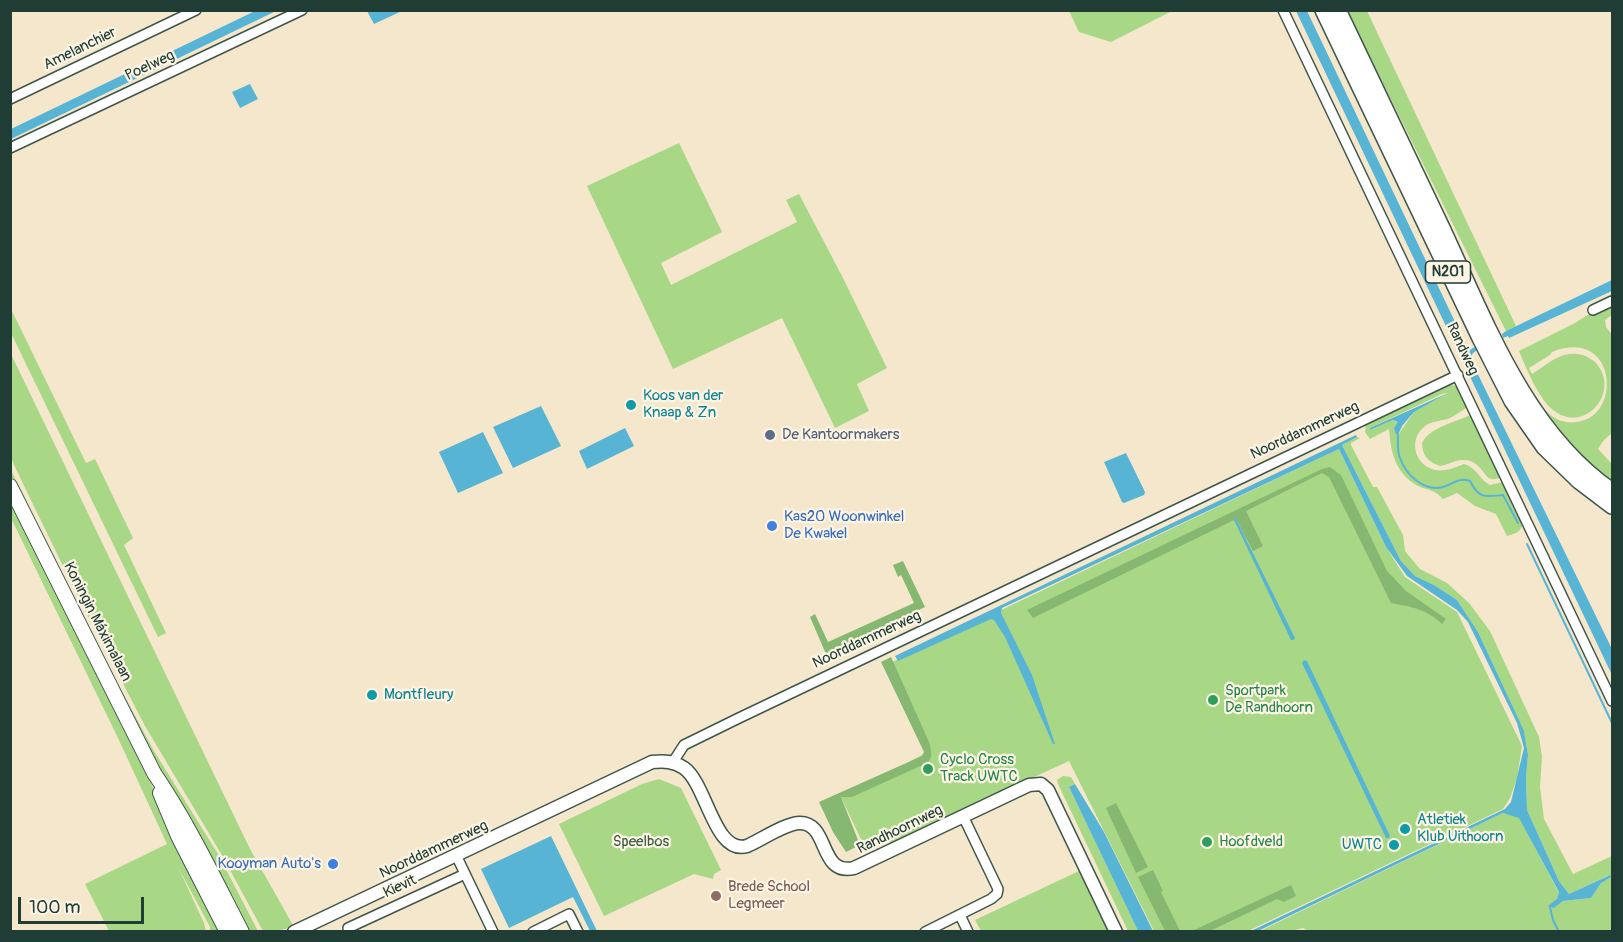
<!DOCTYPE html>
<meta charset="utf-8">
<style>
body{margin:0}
#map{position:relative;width:1623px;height:942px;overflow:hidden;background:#f4e7cc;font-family:Pangolin,sans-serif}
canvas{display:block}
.frame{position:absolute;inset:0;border:12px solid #1f3d34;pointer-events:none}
.scale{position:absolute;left:18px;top:897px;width:126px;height:27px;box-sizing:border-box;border:3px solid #1f3d34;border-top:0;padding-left:8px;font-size:18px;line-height:21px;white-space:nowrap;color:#1f3d34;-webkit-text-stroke:4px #fcf5e5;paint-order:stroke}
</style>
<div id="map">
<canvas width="1623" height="942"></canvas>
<div class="frame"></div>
<div class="scale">100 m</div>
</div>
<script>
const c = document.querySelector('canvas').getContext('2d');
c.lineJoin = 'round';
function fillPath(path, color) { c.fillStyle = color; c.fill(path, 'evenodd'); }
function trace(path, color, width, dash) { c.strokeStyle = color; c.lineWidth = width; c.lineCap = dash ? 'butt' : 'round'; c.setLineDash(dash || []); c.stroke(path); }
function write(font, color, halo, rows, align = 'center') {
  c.font = font + ' Pangolin,sans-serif'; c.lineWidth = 4.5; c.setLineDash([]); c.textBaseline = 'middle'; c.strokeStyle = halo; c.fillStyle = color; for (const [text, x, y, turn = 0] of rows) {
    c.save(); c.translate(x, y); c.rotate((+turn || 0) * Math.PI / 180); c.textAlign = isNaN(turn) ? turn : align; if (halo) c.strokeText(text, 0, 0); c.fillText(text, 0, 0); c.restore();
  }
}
fillPath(new Path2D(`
 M 1069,11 L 1172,11 L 1111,42 L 1079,32 Z
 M 1347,11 L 1367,11 L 1516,326 L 1506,331 Z
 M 679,143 L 722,232 L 661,263 L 671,285 L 797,222 L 786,200 L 799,194 L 843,278 L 887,368 L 857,384 L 869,411 L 835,428 L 782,318 L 673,369 L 587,186 Z
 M 1612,305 L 1612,315 L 1605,320 L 1606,327 L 1612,335 L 1612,433 L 1603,441 L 1598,449 L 1612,464 L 1612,482 L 1576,451 L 1544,409 C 1553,419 1564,424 1577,422 C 1623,417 1617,326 1552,352 L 1550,355 L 1529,368 L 1532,374 C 1542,368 1553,358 1564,355 C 1574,352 1585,354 1594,361 C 1623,389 1586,436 1553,410 C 1539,399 1526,368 1519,351 L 1575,323 L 1594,311 Z
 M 11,309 L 86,463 L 95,459 L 133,538 L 124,545 L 166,633 L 158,637 L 11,333 Z
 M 10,352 L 250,849 L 294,927 L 276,931 L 263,931 L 223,857 L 145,726 L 78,597 L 14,465 L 11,457 Z
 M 1447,384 L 1457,386 L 1502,477 C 1498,478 1495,480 1492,479 C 1484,479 1481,460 1464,460 C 1456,459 1448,465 1440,466 C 1428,462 1422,455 1422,443 C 1430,427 1454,423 1470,415 L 1466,408 C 1461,411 1456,415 1450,418 C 1441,422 1431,420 1424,427 C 1409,439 1414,463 1432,469 C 1443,473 1454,468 1464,464 C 1477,468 1480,480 1490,485 L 1503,482 C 1507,490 1525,518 1522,526 C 1520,533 1513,534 1507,536 L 1496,514 L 1475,506 L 1457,493 L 1443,499 C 1440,497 1439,494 1436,493 C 1431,489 1423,489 1418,486 C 1395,473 1391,453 1389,429 L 1370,439 L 1365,432 L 1366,424 ZM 1448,393 L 1414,412 L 1398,435 L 1398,422 L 1393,420 L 1370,430 L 1370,428 L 1442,394 Z
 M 1357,437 L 1360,438 L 1351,443 L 1351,445 L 1373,487 L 1377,487 L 1403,535 L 1405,551 L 1420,569 L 1447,583 L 1469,603 L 1490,631 L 1539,737 L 1542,756 L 1540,787 L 1544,819 L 1573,874 L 1612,856 L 1612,931 L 1310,932 L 1303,928 L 1291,931 L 1258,932 L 1503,813 L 1519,817 L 1559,893 L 1554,908 L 1563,901 L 1591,898 L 1601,883 L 1609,875 L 1569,894 L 1559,881 L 1527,810 L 1526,777 L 1528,755 L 1524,732 L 1478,632 L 1457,600 L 1434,585 L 1415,576 L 1401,561 L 1342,445 Z
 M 1339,449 L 1386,547 L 1405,577 L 1457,612 L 1522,746 L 1517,778 L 1510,798 L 1503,809 L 1248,931 L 1154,931 L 1069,761 L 890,843 L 888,839 L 866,850 L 841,797 L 928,752 L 888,664 Z
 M 10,468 L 110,669 L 154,751 L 218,854 L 258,931 L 250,931 L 243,923 L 147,748 L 11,475 Z
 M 10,496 L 141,760 L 170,828 L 220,931 L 210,931 L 210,927 L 178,867 L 204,923 L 206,931 L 109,931 L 85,884 L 167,844 L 118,738 L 11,518 Z
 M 1063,776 L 1071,777 L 1075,784 L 1069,787 L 1138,931 L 1128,931 L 1058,784 L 1057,780 Z
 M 659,779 L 681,788 L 721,870 L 714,874 L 713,879 L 694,874 L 604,916 L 559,824 L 642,784 Z
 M 1079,871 L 1108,931 L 981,931 L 975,920 Z`), '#a8d785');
fillPath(new Path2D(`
 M 1330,467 L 1341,475 L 1387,571 L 1406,591 L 1446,619 L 1442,624 C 1426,609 1412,607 1391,603 L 1329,477 L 1322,473 L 1246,511 L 1263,546 L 1253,551 L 1235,517 L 1234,520 L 1033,618 L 1027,610 L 1322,469 Z
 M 903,561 L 925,607 L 826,654 L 810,617 L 815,614 L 828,642 L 914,603 L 901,575 L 898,577 L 893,565 Z
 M 891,657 L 929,742 C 931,751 934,756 927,763 L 852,797 L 841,797 L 860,845 L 846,852 L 833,832 L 819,802 L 922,756 L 924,752 L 881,662 Z
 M 1116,803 L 1148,867 L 1136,873 L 1106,808 Z
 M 1153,870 L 1163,891 L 1161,892 L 1180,931 L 1165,931 L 1138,877 Z
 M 1291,885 L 1296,896 L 1284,902 L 1277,899 L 1210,931 L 1192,931 Z`), '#86b872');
fillPath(new Path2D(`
 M 255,11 L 276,11 L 11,139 L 11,129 Z
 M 367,11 L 402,11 L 374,24 Z
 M 1296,11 L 1307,11 L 1467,347 L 1471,349 L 1475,347 L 1477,350 L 1473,353 L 1470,358 L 1612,649 L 1612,675 Z
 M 250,84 L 258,99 L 240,108 L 232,92 Z
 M 1612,280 L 1612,291 L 1509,338 L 1508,336 L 1503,338 L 1502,334 L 1506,331 Z
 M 1448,393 L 1414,412 L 1402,426 L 1398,435 L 1396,434 L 1394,428 L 1398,422 L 1393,420 L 1370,430 L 1370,428 Z
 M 541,406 L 561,446 L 513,468 L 493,427 Z
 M 625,428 L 634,446 L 587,469 L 579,451 Z
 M 483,432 L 503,473 L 458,493 L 439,452 Z
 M 1356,435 L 1357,437 L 1342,445 L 1401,561 L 1415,576 L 1434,585 L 1457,600 L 1478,632 L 1524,731 L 1528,755 L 1526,777 L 1527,810 L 1559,881 L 1569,894 L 1610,875 L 1611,877 L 1601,883 L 1591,898 L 1563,901 L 1554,908 L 1548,906 L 1557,899 L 1559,892 L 1519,818 L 1503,813 L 1258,931 L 1251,931 L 1505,809 L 1511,802 L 1524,748 L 1517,723 L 1468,622 L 1457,610 L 1407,576 L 1386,547 L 1339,449 L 1002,608 L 1001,613 L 1032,675 L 1055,744 L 1053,744 L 1005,637 L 994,620 L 991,619 L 898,661 L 895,656 Z
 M 1126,453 L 1145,492 L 1144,495 L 1124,503 L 1122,502 L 1104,462 Z
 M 1235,517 L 1295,638 L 1294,640 L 1291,640 L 1234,520 Z
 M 1304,660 L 1307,661 L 1390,836 L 1389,838 L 1386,838 L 1302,663 Z
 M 1075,784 L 1104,832 L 1153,931 L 1138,931 L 1069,787 Z
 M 551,836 L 597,931 L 590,931 L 573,897 L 509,928 L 481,869 Z`), '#57b4d5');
trace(new Path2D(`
 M 1398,435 C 1398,443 1397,452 1400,458 C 1406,475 1424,492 1443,487 C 1454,484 1458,477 1470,481 C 1479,499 1485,497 1503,495 L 1518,523
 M 1527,544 L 1612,723
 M 1550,907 L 1553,920 L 1559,932`), '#57b4d5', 2);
const minor = new Path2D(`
 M 1283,10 L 1612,701
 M 10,99 L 196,10
 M 10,148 L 302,10
 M 1593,310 L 1612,301
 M 673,762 L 684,745 L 739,718 L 1458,375
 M 456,855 L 493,932
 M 960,915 L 968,932
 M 348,928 L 465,874
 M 533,932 L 569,914 L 578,932
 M 925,932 L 991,899 L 997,894 L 998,889 L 963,816`);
const tertiary = new Path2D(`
 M 294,932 L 652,762 C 664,761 674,761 684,768 C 707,784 714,855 747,846 C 761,840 784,824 799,823 C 830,822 818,876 854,868 L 1029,785 L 1041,784 L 1048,790 L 1116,932`);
const secondary = new Path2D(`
 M 10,486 L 154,773 C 188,823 214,878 242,932
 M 160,793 L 178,836 L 227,932`);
const trunk = new Path2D(`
 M 1323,10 L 1480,338 L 1512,401 L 1544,447 L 1579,481 L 1612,506
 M 1338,10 C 1373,83 1407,155 1442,228 C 1485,320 1525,431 1612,491`);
trace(minor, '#3f564b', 12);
trace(tertiary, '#3f564b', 15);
trace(secondary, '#3f564b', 16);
trace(trunk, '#3f564b', 18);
trace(minor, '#fff', 9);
trace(tertiary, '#fff', 12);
trace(secondary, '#fff', 14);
trace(trunk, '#fff', 15);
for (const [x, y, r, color] of [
 [631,405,6,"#0f9aa8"],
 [770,435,6,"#5c6f8a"],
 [772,526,6,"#3f7fe0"],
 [372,695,6,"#0f9aa8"],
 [1213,700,6,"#2e9e5b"],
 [928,769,6,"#2e9e5b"],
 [1405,829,6,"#0f9aa8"],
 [1207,842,6,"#2e9e5b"],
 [1394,845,6,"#0f9aa8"],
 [333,864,6,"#3f7fe0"],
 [716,896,6,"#8d6e63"]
]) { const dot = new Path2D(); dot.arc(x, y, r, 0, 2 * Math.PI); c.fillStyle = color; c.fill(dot); trace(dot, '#fcf5e5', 2); }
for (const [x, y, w] of [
 [1448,272,45]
]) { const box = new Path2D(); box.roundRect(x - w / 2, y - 11, w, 22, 4.5); c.fillStyle = '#fcf5e5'; c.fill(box); trace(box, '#1f3d34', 1.5); }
write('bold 14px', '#1f3d34', null, [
 ["N201",1448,272]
]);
write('15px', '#1f3d34', '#fcf5e5', [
 ["Amelanchier",80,49,-26],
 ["Poelweg",150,66,-25],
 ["Randweg",1462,349,65],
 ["Noorddammerweg",1305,431,-25],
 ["Koningin Máximalaan",97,622,63],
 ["Noorddammerweg",867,640,-25],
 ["Randhoornweg",900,830,-26],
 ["Noorddammerweg",434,850,-25],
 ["Kievit",400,887,-25]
]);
write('15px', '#0d838f', '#fcf5e5', [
 ["Koos van der",643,396],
 ["Knaap & Zn",643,413],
 ["Montfleury",384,695],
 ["Atletiek",1417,820],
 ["Klub Uithoorn",1417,837],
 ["UWTC",1382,845,"right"]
], 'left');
write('15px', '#4e5e75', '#fcf5e5', [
 ["De Kantoormakers",782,435]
], 'left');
write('15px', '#366cbe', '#fcf5e5', [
 ["Kas20 Woonwinkel",784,517],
 ["De Kwakel",784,534],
 ["Kooyman Auto's",321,864,"right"]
], 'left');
write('15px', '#27864d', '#fcf5e5', [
 ["Sportpark",1225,691],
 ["De Randhoorn",1225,708],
 ["Cyclo Cross",940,760],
 ["Track UWTC",940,777],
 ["Hoofdveld",1219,842]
], 'left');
write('15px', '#3a5c44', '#fcf5e5', [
 ["Speelbos",641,842]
]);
write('15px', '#785e54', '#fcf5e5', [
 ["Brede School",728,887],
 ["Legmeer",728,904]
], 'left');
</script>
